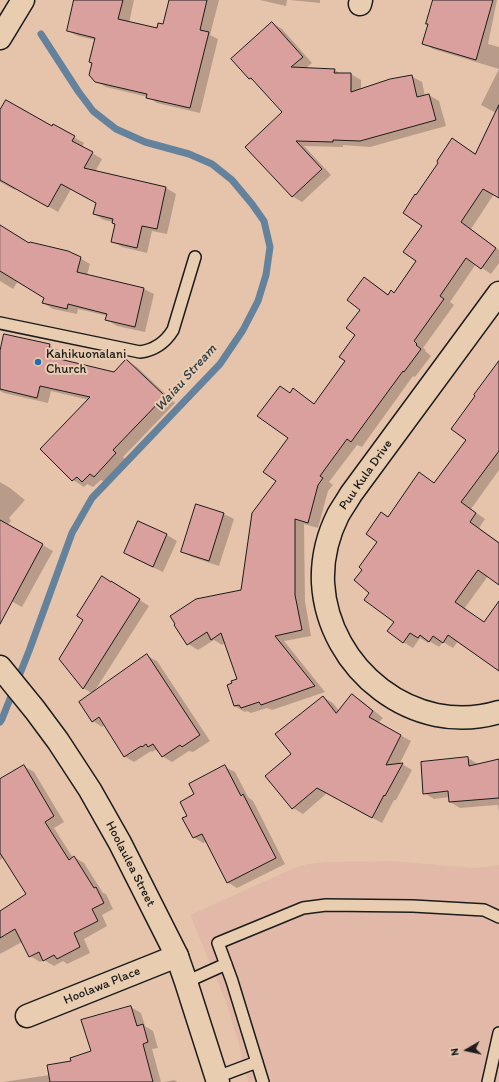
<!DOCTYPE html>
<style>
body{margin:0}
#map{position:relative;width:499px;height:1082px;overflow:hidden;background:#e6c4ac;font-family:Itim,sans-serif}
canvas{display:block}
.north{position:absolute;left:447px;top:1030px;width:40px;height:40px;-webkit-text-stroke:3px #e9cdb0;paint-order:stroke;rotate:261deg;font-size:11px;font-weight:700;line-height:16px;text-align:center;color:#1c1c1c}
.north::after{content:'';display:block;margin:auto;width:14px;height:18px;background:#1c1c1c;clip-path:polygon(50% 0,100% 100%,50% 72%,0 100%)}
</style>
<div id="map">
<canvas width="499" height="1082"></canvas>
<div class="north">N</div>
</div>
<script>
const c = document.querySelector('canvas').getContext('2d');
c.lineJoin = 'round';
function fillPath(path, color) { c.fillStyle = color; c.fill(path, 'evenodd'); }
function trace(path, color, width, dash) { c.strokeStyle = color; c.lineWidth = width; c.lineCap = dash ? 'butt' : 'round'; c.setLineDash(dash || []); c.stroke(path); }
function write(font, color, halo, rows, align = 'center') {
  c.font = font + ' Itim,sans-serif'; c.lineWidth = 4; c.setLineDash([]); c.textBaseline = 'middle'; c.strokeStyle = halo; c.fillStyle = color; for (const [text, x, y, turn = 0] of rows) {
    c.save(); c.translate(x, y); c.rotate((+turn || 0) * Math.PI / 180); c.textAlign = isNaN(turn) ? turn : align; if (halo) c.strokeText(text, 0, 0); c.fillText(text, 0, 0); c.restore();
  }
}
fillPath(new Path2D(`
 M 392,861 L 475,868 L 499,865 L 499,1082 L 248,1082 L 238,1041 L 226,1002 L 190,915 L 292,869 L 307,864 L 325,862 Z`), '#e2b9a8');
fillPath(new Path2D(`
 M 80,0 L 134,0 L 129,23 L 157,29 L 164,26 L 170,0 L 219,0 L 210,35 L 218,39 L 200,113 L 157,103 L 148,97 L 106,87 L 96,81 L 95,40 L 78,36 L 68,31 Z
 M 260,0 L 287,0 L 286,6 Z
 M 290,0 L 320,0 L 320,3 Z
 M 434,0 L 497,0 L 488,44 L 499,47 L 499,197 L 494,194 L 471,229 L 499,250 L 499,263 L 491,274 L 476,264 L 450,302 L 454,305 L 423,348 L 426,350 L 425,351 L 431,356 L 415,377 L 413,376 L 362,447 L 357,445 L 329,482 L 333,485 L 328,491 L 318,528 L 304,524 L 305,601 L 311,636 L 284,641 L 325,692 L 272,710 L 267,708 L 251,713 L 247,711 L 245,712 L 234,706 L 238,679 L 226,642 L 222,645 L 214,640 L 198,650 L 188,644 L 175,625 L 242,591 L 277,481 L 289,438 L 291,393 L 293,389 L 315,404 L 346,361 L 357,334 L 361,309 L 364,278 L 374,284 L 389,295 L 395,294 L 417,260 L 423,225 L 440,162 L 453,139 L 476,154 L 496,113 L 481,105 L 499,69 L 433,49 L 423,43 L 429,24 Z
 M 272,23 L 282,29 L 312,63 L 306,68 L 334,70 L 342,74 L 351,74 L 361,80 L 361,89 L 411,76 L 422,82 L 425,96 L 429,95 L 439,101 L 446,126 L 370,147 L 343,145 L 343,147 L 304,146 L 331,175 L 302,202 L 292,196 L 284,112 L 255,81 L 250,79 Z
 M 0,112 L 53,128 L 54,126 L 84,143 L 82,147 L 102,159 L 95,172 L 166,188 L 176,194 L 167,234 L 152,231 L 147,253 L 122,247 L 112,241 L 116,225 L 113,223 L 113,222 L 104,220 L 94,214 L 97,203 L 71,189 L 58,212 L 16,188 L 15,190 L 0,182 Z
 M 0,226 L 30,244 L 80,258 L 90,264 L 87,275 L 144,289 L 154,294 L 145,332 L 117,326 L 107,320 L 108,316 L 78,309 L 77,314 L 53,309 L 43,303 L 45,297 L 18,281 L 13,289 L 0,281 Z
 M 49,345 L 60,351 L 58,360 L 115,373 L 127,361 L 137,367 L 175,403 L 123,457 L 126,460 L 105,482 L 101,480 L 93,487 L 87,484 L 84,487 L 73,480 L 41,449 L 89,400 L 51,391 L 48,403 L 4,393 L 0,391 L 0,356 Z
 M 499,363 L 499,470 L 471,509 L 485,519 L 479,528 L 499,542 L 499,584 L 488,576 L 464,609 L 485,623 L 499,606 L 499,670 L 458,641 L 453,648 L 443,642 L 439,647 L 429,641 L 428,643 L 420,638 L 413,648 L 403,642 L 395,622 L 371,592 L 363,569 L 379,542 L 382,513 L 389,517 L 419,474 L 435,483 L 467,440 Z
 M 0,482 L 10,488 L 25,500 L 9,518 L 11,521 L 7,525 L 53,551 L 22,607 L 0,595 Z
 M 224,514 L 234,519 L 219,566 L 192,557 L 182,551 Z
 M 139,522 L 167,535 L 177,541 L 163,572 L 135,559 L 125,553 Z
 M 121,588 L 149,606 L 94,692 L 147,656 L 157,661 L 210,741 L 193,752 L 189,751 L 172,762 L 162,756 L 160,752 L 159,752 L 155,750 L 152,752 L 151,751 L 134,762 L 124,756 L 105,725 L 102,727 L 93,721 L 92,693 L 83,688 Z
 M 352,695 L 362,701 L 383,718 L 378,723 L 411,741 L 399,765 L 402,764 L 412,770 L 396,800 L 394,800 L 382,823 L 327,793 L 303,814 L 293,808 L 292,754 L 323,697 L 333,703 L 339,711 Z
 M 468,758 L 478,764 L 499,760 L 499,812 L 498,805 L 496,805 L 460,808 L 450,802 L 449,797 L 434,799 L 424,793 Z
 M 24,766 L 34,772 L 64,822 L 54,828 L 73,858 L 74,857 L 84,863 L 103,893 L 106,894 L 113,909 L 102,915 L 107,926 L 84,939 L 90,953 L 67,964 L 63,961 L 54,966 L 44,960 L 40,962 L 30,956 L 22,942 L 0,954 L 0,912 L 27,895 L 4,857 L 0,860 L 0,780 Z
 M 225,767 L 235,772 L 248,797 L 253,801 L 285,864 L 237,888 L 227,882 L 207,842 L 203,843 L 193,837 L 188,816 L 195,795 Z
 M 131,1007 L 141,1013 L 145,1026 L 153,1031 L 158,1048 L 152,1049 L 161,1082 L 3,1082 L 50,1075 L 72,1062 L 92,1052 Z
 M 174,1080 L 178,1082 L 164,1082 Z`), '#0003');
trace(new Path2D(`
 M 0,722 L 2,719 L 29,651 L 72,533 L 92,498 L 220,364 L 243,330 L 258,301 L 266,275 L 270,247 L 264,221 L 252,204 L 232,180 L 212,164 L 189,154 L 145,142 L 116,129 L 93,111 L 78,91 L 41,34`), '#65829c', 7);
const building = new Path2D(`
 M 74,0 L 123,0 L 118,19 L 157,28 L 158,23 L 163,24 L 169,0 L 207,0 L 200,30 L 209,32 L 190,108 L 146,98 L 147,94 L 95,82 L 89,75 L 92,63 L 89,62 L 95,38 L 67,31 Z
 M 433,0 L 493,0 L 476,60 L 422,44 L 428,24 L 426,24 Z
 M 272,22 L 303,57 L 291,67 L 335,69 L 334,73 L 351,73 L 351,92 L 390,79 L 412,75 L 417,97 L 429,94 L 436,120 L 360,141 L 333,140 L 333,142 L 296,141 L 322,169 L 292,197 L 245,147 L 282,112 L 251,78 L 249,79 L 231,59 Z
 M 6,100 L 52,126 L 53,124 L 75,136 L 72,141 L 93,152 L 84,168 L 166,187 L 157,229 L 142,226 L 137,248 L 111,242 L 115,224 L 112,223 L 113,219 L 93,214 L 96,203 L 61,184 L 48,207 L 0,180 L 0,110 Z
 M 499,105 L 499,198 L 483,189 L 461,222 L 496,248 L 481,269 L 466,258 L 440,296 L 444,299 L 414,341 L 417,344 L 416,345 L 421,349 L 404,372 L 403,371 L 351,442 L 347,439 L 320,476 L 323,478 L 318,485 L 308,523 L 295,519 L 295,595 L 302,630 L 275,636 L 315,686 L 261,705 L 259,702 L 241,708 L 239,705 L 234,706 L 227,685 L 232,683 L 231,681 L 237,679 L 221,633 L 211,640 L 207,632 L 187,645 L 174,625 L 175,624 L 170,616 L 196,599 L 241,590 L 252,513 L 276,481 L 263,472 L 288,438 L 257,416 L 280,386 L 290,393 L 293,388 L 314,404 L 345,361 L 339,357 L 355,335 L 346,328 L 360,310 L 347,300 L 364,277 L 388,295 L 391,290 L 394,293 L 416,261 L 403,252 L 422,226 L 403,213 L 415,194 L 416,195 L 438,163 L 437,161 L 452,138 L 475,154 Z
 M 0,225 L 29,243 L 30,242 L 68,251 L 81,257 L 77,272 L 144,288 L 135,327 L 105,320 L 107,314 L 68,304 L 67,309 L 42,303 L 44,298 L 0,271 Z
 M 4,334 L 50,344 L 47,356 L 114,372 L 126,359 L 165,396 L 113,450 L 116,453 L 94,477 L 90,474 L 82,482 L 77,477 L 72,481 L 40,449 L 90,397 L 40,386 L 37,398 L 0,389 L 0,351 Z
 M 499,361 L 499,451 L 461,502 L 476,513 L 470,522 L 499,543 L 499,585 L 478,570 L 455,602 L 484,622 L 499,601 L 499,671 L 448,635 L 443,643 L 433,636 L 429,642 L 420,635 L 418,638 L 410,633 L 403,643 L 387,631 L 394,622 L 364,600 L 369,593 L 354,580 L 362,570 L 359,567 L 377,542 L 366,534 L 381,512 L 388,517 L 419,472 L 434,483 L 466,440 L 451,429 L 475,396 L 474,395 Z
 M 196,504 L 224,513 L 209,561 L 181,552 Z
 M 0,520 L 43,544 L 0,624 Z
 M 138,521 L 167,534 L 153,567 L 124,553 Z
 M 102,576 L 111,582 L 111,581 L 140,599 L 83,689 L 59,659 L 83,620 L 77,616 Z
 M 147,654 L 200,735 L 182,747 L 180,745 L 162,757 L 153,744 L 148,747 L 146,744 L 142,747 L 141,746 L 124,757 L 99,717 L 92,722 L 79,702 Z
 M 352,694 L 373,711 L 369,717 L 401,735 L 386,765 L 403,763 L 385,796 L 384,795 L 372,818 L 317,788 L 292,809 L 265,776 L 291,754 L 275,734 L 323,696 L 336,713 Z
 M 468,757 L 469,766 L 499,759 L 499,798 L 449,802 L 448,791 L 423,794 L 421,762 Z
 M 24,765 L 54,816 L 45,822 L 69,860 L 74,856 L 94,888 L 96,887 L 104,903 L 92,909 L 98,921 L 74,933 L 80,947 L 57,959 L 54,955 L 43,961 L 39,952 L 29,957 L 15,929 L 0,938 L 0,911 L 26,894 L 0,853 L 0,779 Z
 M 225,765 L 241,796 L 243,794 L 276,858 L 227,883 L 202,834 L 193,838 L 182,818 L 187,816 L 180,802 L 194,794 L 189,784 Z
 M 131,1006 L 137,1026 L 143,1024 L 148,1042 L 143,1044 L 153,1082 L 50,1082 L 47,1065 L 71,1061 L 70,1058 L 91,1051 L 81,1020 Z`);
fillPath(building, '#daa09e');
trace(building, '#1c1c1c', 1);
const service = new Path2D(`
 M 0,323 L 140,352 C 155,350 165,343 173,330 L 195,257
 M 186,982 L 226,964
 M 217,1077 L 257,1062
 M 263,1082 L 232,981 L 218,943 L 303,908 L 326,905 L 413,906 L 484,910 L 499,917
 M 488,1082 L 499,1033`);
const minor = new Path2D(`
 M 360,4 L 361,0
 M 499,293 L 351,494 C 347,501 342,508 338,515 C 328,535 322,560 323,583 C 328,669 414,738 499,712
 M 27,1016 L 177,956`);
const tertiary = new Path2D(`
 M 0,38 L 23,0
 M 0,667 L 35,710 L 58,741 L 90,790 L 120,843 L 177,956 L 186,982 L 218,1082`);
trace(service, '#1c1c1c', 14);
trace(minor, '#1c1c1c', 25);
trace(tertiary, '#1c1c1c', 25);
trace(service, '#e9cdb0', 11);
trace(minor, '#e9cdb0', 22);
trace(tertiary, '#e9cdb0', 22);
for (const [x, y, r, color] of [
 [38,362,4,"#1f6fb2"]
]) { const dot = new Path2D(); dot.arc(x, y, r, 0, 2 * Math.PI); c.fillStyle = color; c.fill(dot); trace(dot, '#e9cdb0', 1.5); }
write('13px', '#1c1c1c', '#e9cdb0', [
 ["Kahikuonalani",46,355],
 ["Church",46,370]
], 'left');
write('13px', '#1c1c1c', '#e9cdb0', [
 ["Puu Kula Drive",366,475,-55],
 ["Hoolaulea Street",130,864,63],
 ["Hoolawa Place",102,986,-22]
]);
write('italic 14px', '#343e47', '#e9cdb0', [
 ["Waiau Stream",186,378,-48]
]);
</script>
